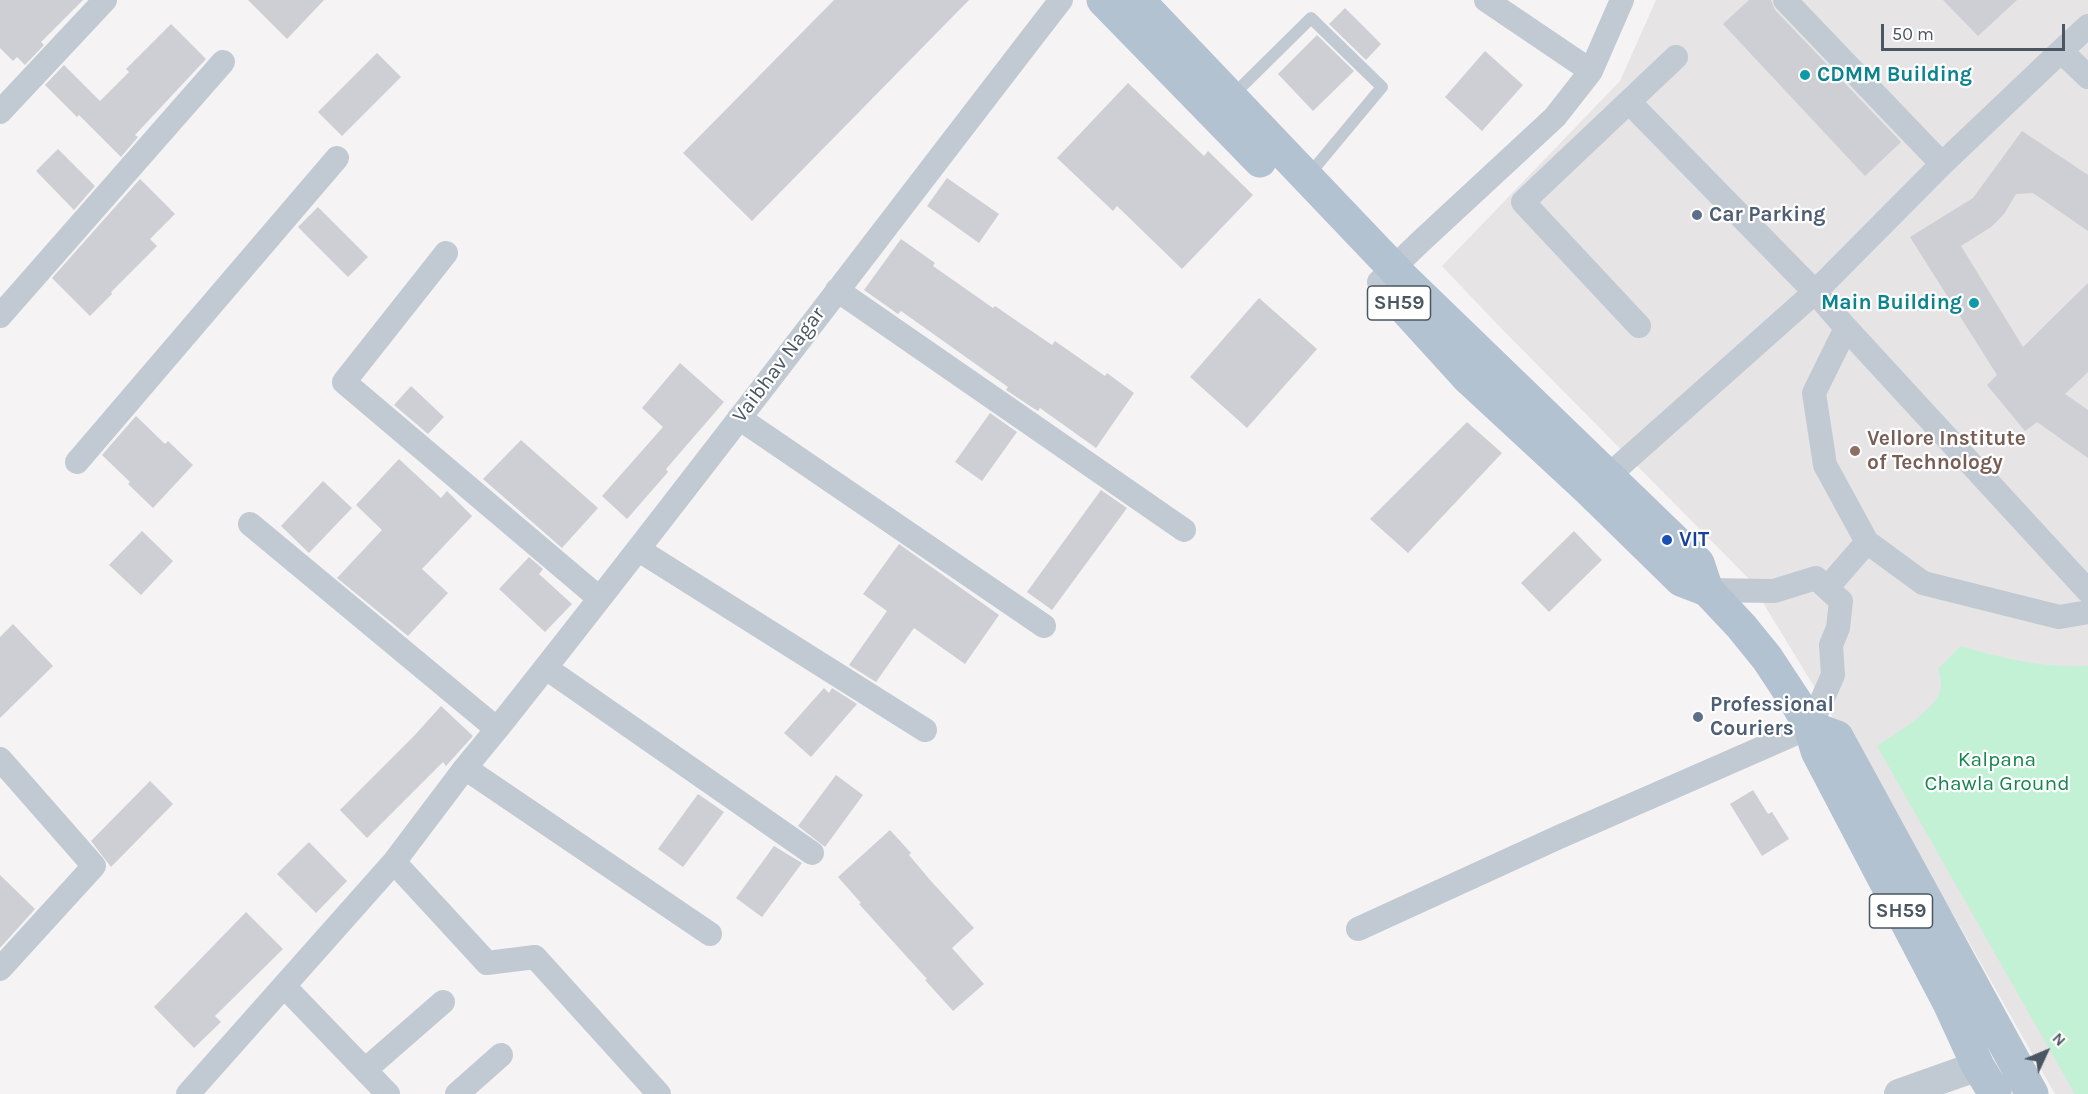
<!DOCTYPE html>
<style>
body{margin:0}
#map{position:relative;width:2088px;height:1094px;overflow:hidden;background:#f5f3f3;font-family:Karla,sans-serif}
canvas{display:block}
.north{position:absolute;left:2016px;top:1022px;width:60px;height:60px;-webkit-text-stroke:4px #fff;paint-order:stroke;rotate:46deg;font-size:16px;font-weight:700;line-height:24px;text-align:center;color:#4a5661}
.north::after{content:'';display:block;margin:auto;width:21px;height:27px;background:#4a5661;clip-path:polygon(50% 0,100% 100%,50% 72%,0 100%)}
.scale{position:absolute;left:1881px;top:24px;width:184px;height:27px;box-sizing:border-box;border:3px solid #4a5661;border-top:0;padding-left:8px;font-size:18px;line-height:21px;white-space:nowrap;color:#4a5661;-webkit-text-stroke:4px #fff;paint-order:stroke}
</style>
<div id="map">
<canvas width="2088" height="1094"></canvas>
<div class="north">N</div>
<div class="scale">50 m</div>
</div>
<script>
const c = document.querySelector('canvas').getContext('2d');
c.lineJoin = 'round';
function fillPath(path, color) { c.fillStyle = color; c.fill(path, 'evenodd'); }
function trace(path, color, width, dash) { c.strokeStyle = color; c.lineWidth = width; c.lineCap = dash ? 'butt' : 'round'; c.setLineDash(dash || []); c.stroke(path); }
function write(font, color, halo, rows, align = 'center') {
  c.font = font + ' Karla,sans-serif'; c.lineWidth = 4.5; c.setLineDash([]); c.textBaseline = 'middle'; c.strokeStyle = halo; c.fillStyle = color; for (const [text, x, y, turn = 0] of rows) {
    c.save(); c.translate(x, y); c.rotate((+turn || 0) * Math.PI / 180); c.textAlign = isNaN(turn) ? turn : align; if (halo) c.strokeText(text, 0, 0); c.fillText(text, 0, 0); c.restore();
  }
}
fillPath(new Path2D(`
 M 1656,0 L 2088,0 L 2088,1094 L 2055,1094 L 1961,928 L 1748,578 L 1497,324 L 1442,266 L 1620,81 Z`), '#e6e4e5');
fillPath(new Path2D(`
 M 1961,646 C 2003,659 2044,668 2088,666 L 2088,1094 L 2075,1094 L 1877,746 C 1895,733 1937,711 1941,688 C 1942,681 1940,675 1938,669 Z`), '#c3f1d5');
fillPath(new Path2D(`
 M 0,0 L 83,0 L 41,42 L 44,45 L 25,65 L 17,57 L 13,61 L 0,48 Z
 M 248,0 L 324,0 L 287,39 Z
 M 834,0 L 969,0 L 752,221 L 683,153 Z
 M 1749,0 L 1771,0 L 1775,10 L 1901,142 L 1865,176 L 1723,24 Z
 M 1943,0 L 2017,0 L 1978,36 Z
 M 1345,8 L 1381,44 L 1366,60 L 1329,24 Z
 M 171,24 L 206,59 L 135,135 L 138,137 L 121,157 L 79,115 L 77,117 L 45,85 L 64,65 L 100,101 L 129,72 L 126,69 Z
 M 1317,35 L 1354,71 L 1313,111 L 1278,74 Z
 M 1485,51 L 1523,85 L 1482,131 L 1445,97 Z
 M 377,53 L 401,77 L 342,136 L 318,112 Z
 M 1128,83 L 1204,156 L 1208,151 L 1253,195 L 1182,269 L 1117,206 L 1113,211 L 1057,158 Z
 M 2022,131 L 2088,175 L 2088,231 L 2033,193 L 2016,194 L 2004,214 L 1991,227 L 1961,246 L 2023,347 L 2088,283 L 2088,372 L 2065,394 L 2088,410 L 2088,458 L 2037,422 L 2025,431 L 1987,385 L 1997,375 L 1910,237 L 1973,198 Z
 M 58,149 L 95,186 L 74,210 L 36,171 Z
 M 947,178 L 999,214 L 979,243 L 927,206 Z
 M 140,179 L 175,214 L 150,239 L 157,246 L 111,292 L 112,294 L 90,316 L 52,278 Z
 M 318,207 L 368,257 L 348,277 L 298,227 Z
 M 901,239 L 935,263 L 933,266 L 993,308 L 995,306 L 1052,345 L 1055,341 L 1105,376 L 1107,373 L 1134,393 L 1096,448 L 1040,408 L 1038,411 L 1033,408 L 1006,390 L 1008,387 L 901,311 L 898,314 L 864,290 Z
 M 1259,298 L 1317,349 L 1247,428 L 1190,377 Z
 M 680,363 L 724,402 L 666,469 L 668,472 L 627,519 L 602,496 L 663,427 L 642,408 Z
 M 411,386 L 444,417 L 428,434 L 394,405 Z
 M 990,413 L 1017,432 L 982,481 L 955,462 Z
 M 136,416 L 165,444 L 168,441 L 193,465 L 153,508 L 128,484 L 130,482 L 102,455 Z
 M 1467,422 L 1502,453 L 1408,553 L 1370,519 Z
 M 521,440 L 598,508 L 562,548 L 483,479 Z
 M 399,459 L 441,498 L 447,491 L 472,516 L 422,569 L 448,593 L 408,636 L 337,578 L 382,530 L 356,505 Z
 M 323,481 L 352,508 L 309,553 L 281,526 Z
 M 1101,490 L 1127,508 L 1052,610 L 1027,592 Z
 M 142,531 L 173,561 L 141,595 L 109,565 Z
 M 1574,531 L 1602,560 L 1549,612 L 1521,583 Z
 M 899,544 L 999,615 L 965,664 L 914,628 L 876,682 L 849,665 L 887,611 L 863,594 Z
 M 529,557 L 543,569 L 539,574 L 572,604 L 545,632 L 499,589 Z
 M 13,624 L 53,666 L 0,718 L 0,637 Z
 M 824,688 L 829,693 L 832,688 L 857,704 L 811,757 L 784,733 Z
 M 441,706 L 473,736 L 446,766 L 443,762 L 367,838 L 340,810 L 414,736 Z
 M 836,775 L 863,795 L 825,847 L 798,826 Z
 M 150,781 L 173,804 L 111,867 L 91,841 Z
 M 1753,790 L 1768,814 L 1772,812 L 1789,839 L 1762,856 L 1730,804 Z
 M 698,794 L 724,812 L 683,867 L 658,849 Z
 M 890,830 L 911,853 L 909,855 L 930,880 L 974,928 L 952,948 L 984,984 L 953,1011 L 925,980 L 927,979 L 859,904 L 861,903 L 838,877 Z
 M 309,842 L 347,881 L 316,913 L 277,874 Z
 M 774,846 L 802,863 L 762,917 L 736,898 Z
 M 0,875 L 35,909 L 0,948 Z
 M 246,912 L 283,949 L 215,1016 L 221,1022 L 194,1048 L 154,1007 Z`), '#cdcfd5');
trace(new Path2D(`
 M 1231,97 L 1311,18 L 1382,87 L 1307,177`), '#c1cad2', 12);
trace(new Path2D(`
 M 1486,0 L 1591,71
 M 1785,0 L 1942,164
 M 2088,26 L 2061,51 L 2088,77
 M 1629,102 L 1815,292 L 1846,328 L 2088,591
 M 0,112 L 105,0
 M 446,253 L 344,382 L 599,598
 M 1379,282 L 1418,244 L 1555,117 L 1591,71 L 1622,0
 M 837,290 L 1184,530
 M 0,316 L 223,62
 M 1639,326 L 1523,202 L 1676,57
 M 1846,328 L 1814,393 L 1825,465 L 1867,542 L 1923,583 L 2059,617 L 2088,612
 M 739,418 L 1044,626
 M 77,462 L 337,158
 M 1607,477 L 1815,292 L 1942,164 L 2061,51
 M 639,550 L 925,730
 M 1827,588 L 1867,542
 M 546,668 L 812,853
 M 497,729 C 688,489 873,243 1061,0
 M 0,759 L 94,866 L 0,969
 M 465,768 L 710,934
 M 394,862 L 487,963 L 535,957 L 659,1094
 M 1358,929 L 1559,837 L 1810,727 L 1833,675 L 1831,645 L 1838,628 L 1841,601 L 1816,578 L 1774,591 L 1707,590
 M 285,987 L 388,1094
 M 365,1070 L 443,1002
 M 188,1094 L 394,862 L 465,768 L 497,729 L 250,524
 M 457,1094 L 501,1055`), '#c1cad2', 24);
trace(new Path2D(`
 M 1899,1094 L 1978,1066`), '#c1cad2', 30);
trace(new Path2D(`
 M 1103,0 L 1260,161
 M 1138,0 L 1402,277 L 1698,563 L 1707,590 L 1741,626 L 1767,658 L 1796,702 L 1810,727 L 1817,751 L 1949,1003 L 1978,1066 L 1995,1094
 M 1407,311 L 1468,378 L 1589,490 L 1681,580 L 1707,590
 M 1810,727 L 1837,737 L 2032,1094`), '#b3c2d1', 33);
for (const [x, y, r, color] of [
 [1805,75,6,"#0f9aa8"],
 [1697,215,6,"#5c6f8a"],
 [1974,303,6,"#0f9aa8"],
 [1855,451,6,"#8d6e63"],
 [1667,540,6,"#1a4fb4"],
 [1698,717,6,"#5c6f8a"]
]) { const dot = new Path2D(); dot.arc(x, y, r, 0, 2 * Math.PI); c.fillStyle = color; c.fill(dot); trace(dot, '#fff', 2); }
for (const [x, y, w] of [
 [1399,303,63],
 [1901,911,63]
]) { const box = new Path2D(); box.roundRect(x - w / 2, y - 17, w, 34, 4.5); c.fillStyle = '#fff'; c.fill(box); trace(box, '#4a5661', 1.5); }
write('bold 20px', '#4a5661', null, [
 ["SH59",1399,303],
 ["SH59",1901,911]
]);
write('bold 21px', '#0d838f', '#fff', [
 ["CDMM Building",1817,75],
 ["Main Building",1962,303,"right"]
], 'left');
write('bold 21px', '#4e5e75', '#fff', [
 ["Car Parking",1709,215],
 ["Professional",1710,705],
 ["Couriers",1710,729]
], 'left');
write('21px', '#4a5661', '#fff', [
 ["Vaibhav Nagar",779,365,-53]
]);
write('bold 21px', '#785e54', '#fff', [
 ["Vellore Institute",1867,439],
 ["of Technology",1867,463]
], 'left');
write('bold 21px', '#164399', '#fff', [
 ["VIT",1679,540]
], 'left');
write('21px', '#17864f', '#fff', [
 ["Kalpana",1997,760],
 ["Chawla Ground",1997,784]
]);
</script>
